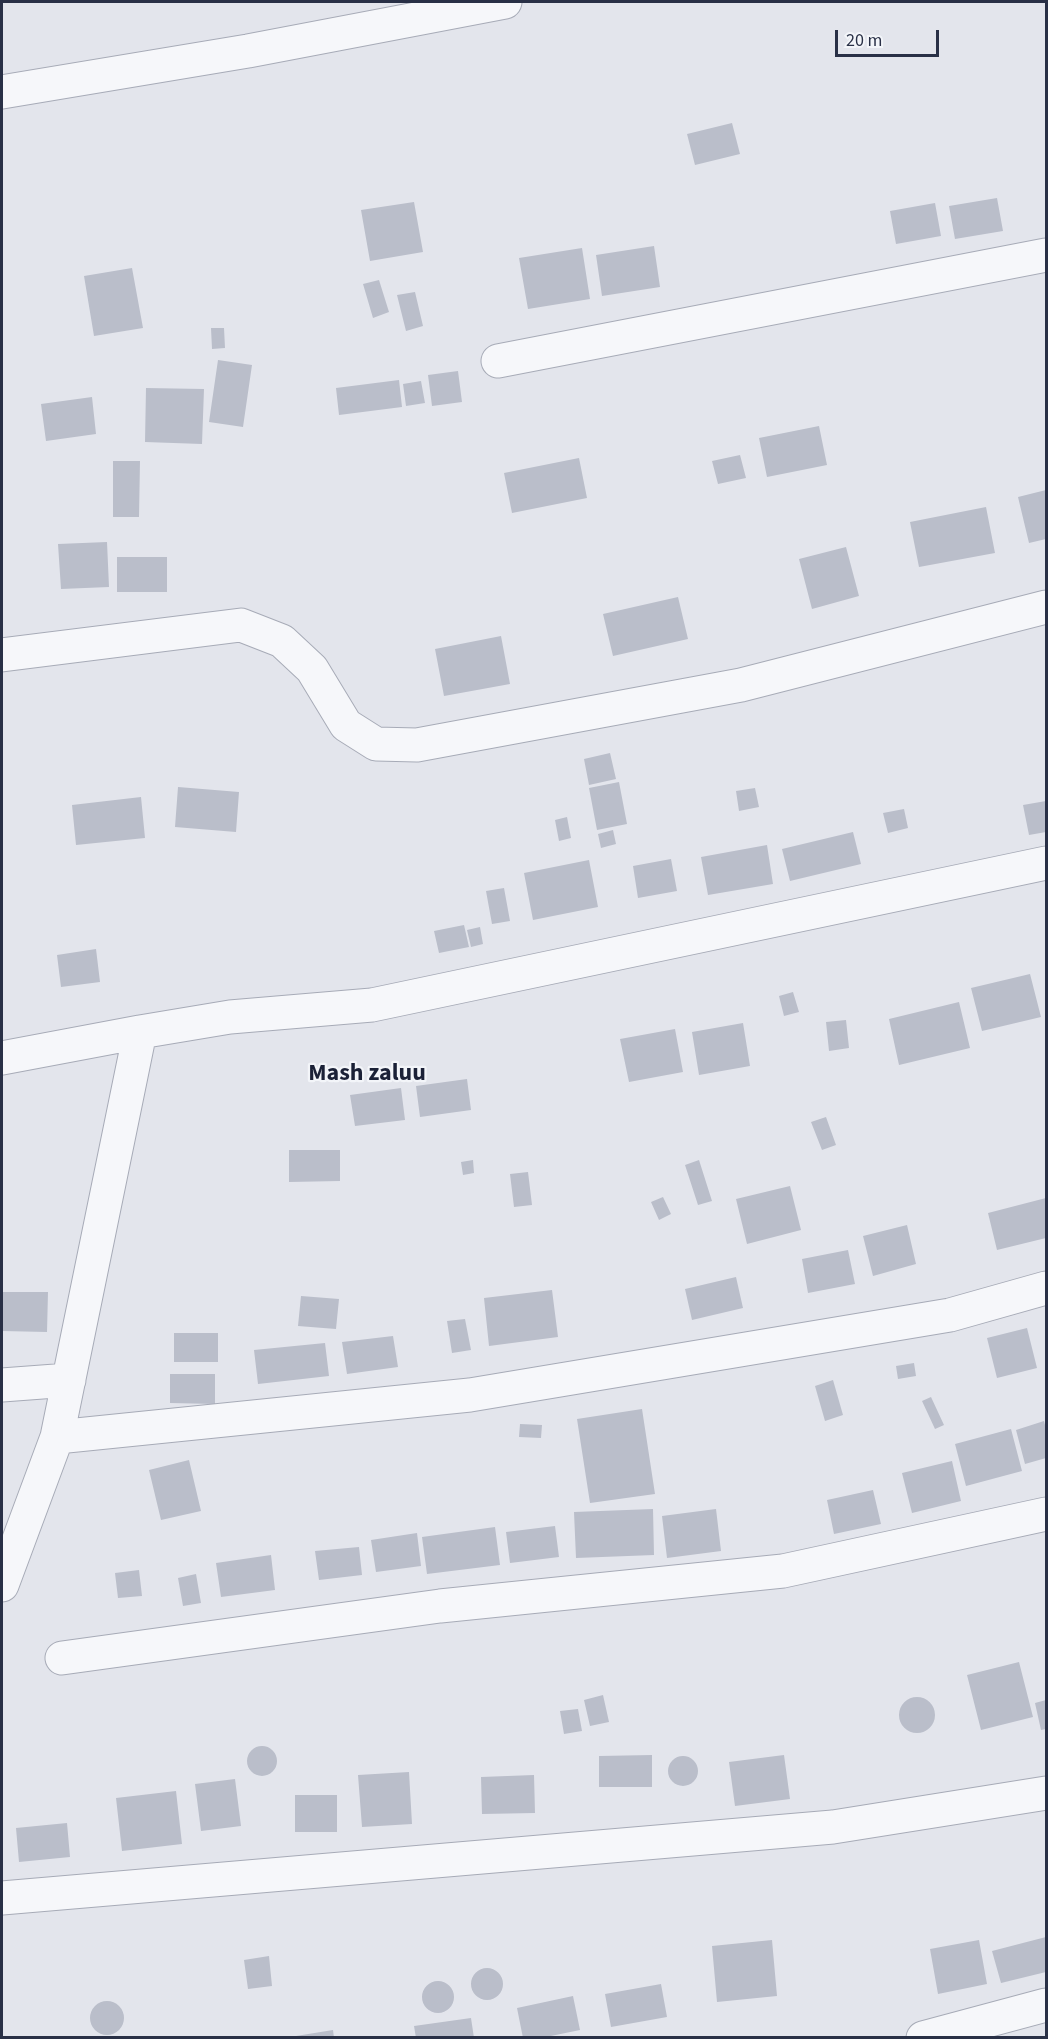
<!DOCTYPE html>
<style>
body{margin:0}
#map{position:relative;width:1048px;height:2039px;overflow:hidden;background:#e3e5ec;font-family:"Source Sans 3",sans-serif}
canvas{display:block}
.frame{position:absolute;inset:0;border:3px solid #293046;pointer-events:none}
.scale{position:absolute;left:835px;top:30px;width:104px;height:27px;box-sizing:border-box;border:3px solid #293046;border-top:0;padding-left:8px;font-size:18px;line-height:21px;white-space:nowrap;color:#293046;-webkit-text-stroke:4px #f3f5f9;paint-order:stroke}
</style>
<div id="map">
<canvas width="1048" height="2039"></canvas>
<div class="frame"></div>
<div class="scale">20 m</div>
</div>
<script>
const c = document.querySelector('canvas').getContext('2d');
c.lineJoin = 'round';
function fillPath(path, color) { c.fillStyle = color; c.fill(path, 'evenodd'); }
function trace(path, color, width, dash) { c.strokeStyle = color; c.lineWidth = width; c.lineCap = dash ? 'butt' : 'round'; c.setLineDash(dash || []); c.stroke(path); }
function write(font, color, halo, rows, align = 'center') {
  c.font = font + ' "Source Sans 3",sans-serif'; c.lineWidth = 4.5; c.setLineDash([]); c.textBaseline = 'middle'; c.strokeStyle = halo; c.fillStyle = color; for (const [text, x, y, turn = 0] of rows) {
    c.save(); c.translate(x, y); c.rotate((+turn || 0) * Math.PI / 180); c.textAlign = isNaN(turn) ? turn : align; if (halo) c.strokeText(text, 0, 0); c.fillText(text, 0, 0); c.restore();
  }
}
fillPath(new Path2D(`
 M 732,123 L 740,154 L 695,165 L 687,134 Z
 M 997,198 L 1003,231 L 955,239 L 949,206 Z
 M 414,202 L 423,252 L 370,261 L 361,210 Z
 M 935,203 L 941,236 L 896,244 L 890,211 Z
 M 654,246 L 660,287 L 602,296 L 596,255 Z
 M 582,248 L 590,299 L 528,309 L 519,258 Z
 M 132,268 L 143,328 L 94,336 L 84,276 Z
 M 379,280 L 389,312 L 373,318 L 363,284 Z
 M 415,292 L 423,326 L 406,331 L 397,295 Z
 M 211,328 L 224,328 L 225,348 L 212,349 Z
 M 218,360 L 252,365 L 243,427 L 209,422 Z
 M 458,371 L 462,402 L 432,406 L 428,375 Z
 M 399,380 L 402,407 L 339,415 L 336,388 Z
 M 421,381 L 425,403 L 406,406 L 403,384 Z
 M 146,388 L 204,389 L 202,444 L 145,442 Z
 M 92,397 L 96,434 L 46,441 L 41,404 Z
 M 819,426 L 827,465 L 767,477 L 759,438 Z
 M 740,455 L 746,478 L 718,484 L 712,461 Z
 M 579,458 L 587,498 L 512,513 L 504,473 Z
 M 113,461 L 140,461 L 139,517 L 113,517 Z
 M 1046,490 L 1046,539 L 1029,543 L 1018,497 Z
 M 986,507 L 995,553 L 919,567 L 910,522 Z
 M 107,542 L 109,587 L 61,589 L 58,544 Z
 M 846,547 L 859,596 L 812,609 L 799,559 Z
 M 117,557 L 167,557 L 167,592 L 117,592 Z
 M 678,597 L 688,639 L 613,656 L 603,614 Z
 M 501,636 L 510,684 L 444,696 L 435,649 Z
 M 610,753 L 616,779 L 589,785 L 584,759 Z
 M 619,782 L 627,824 L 597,830 L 589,788 Z
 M 178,787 L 239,792 L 236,832 L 175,827 Z
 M 755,788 L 759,807 L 739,811 L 736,791 Z
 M 141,797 L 145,838 L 76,845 L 72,805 Z
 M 1046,801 L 1046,832 L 1029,835 L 1023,805 Z
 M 904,809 L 908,828 L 888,833 L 883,813 Z
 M 567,817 L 571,838 L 559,841 L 555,820 Z
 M 613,830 L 616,844 L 601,848 L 598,834 Z
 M 853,832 L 861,864 L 790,881 L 782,849 Z
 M 767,845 L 773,884 L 708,895 L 701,857 Z
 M 671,859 L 677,891 L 638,898 L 633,866 Z
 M 589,860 L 598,907 L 533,920 L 524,873 Z
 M 504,888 L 510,921 L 492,924 L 486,891 Z
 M 464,925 L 469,947 L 439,953 L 434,931 Z
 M 480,927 L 483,944 L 471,947 L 467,930 Z
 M 96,949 L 100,982 L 61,987 L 57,955 Z
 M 1030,974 L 1041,1017 L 982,1031 L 971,988 Z
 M 793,992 L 799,1012 L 784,1016 L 779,996 Z
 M 959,1002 L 970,1048 L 899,1065 L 889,1019 Z
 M 846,1020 L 849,1048 L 829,1051 L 826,1022 Z
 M 743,1023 L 750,1066 L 699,1075 L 692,1032 Z
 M 675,1029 L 683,1072 L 629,1082 L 620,1039 Z
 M 467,1079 L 471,1110 L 420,1117 L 416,1086 Z
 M 401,1088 L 405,1120 L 355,1126 L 350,1095 Z
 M 826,1117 L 836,1145 L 822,1150 L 811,1122 Z
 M 289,1150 L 340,1150 L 340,1181 L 289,1182 Z
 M 473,1160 L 474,1173 L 463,1175 L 461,1162 Z
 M 699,1160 L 712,1201 L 698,1205 L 685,1165 Z
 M 528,1172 L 532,1205 L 514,1207 L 510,1174 Z
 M 790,1186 L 801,1230 L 747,1244 L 736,1199 Z
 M 663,1197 L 671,1214 L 659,1220 L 651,1202 Z
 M 1046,1198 L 1046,1238 L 997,1250 L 988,1213 Z
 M 907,1225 L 916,1264 L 873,1276 L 863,1236 Z
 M 848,1250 L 855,1284 L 808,1293 L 802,1259 Z
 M 736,1277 L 743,1308 L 692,1320 L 685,1289 Z
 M 552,1290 L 558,1337 L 489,1346 L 484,1298 Z
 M 2,1292 L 48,1292 L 47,1332 L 2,1331 Z
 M 301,1296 L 339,1299 L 336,1329 L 298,1326 Z
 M 465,1319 L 471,1350 L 452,1353 L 447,1321 Z
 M 1027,1328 L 1037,1368 L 997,1378 L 987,1338 Z
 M 174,1333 L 218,1333 L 218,1362 L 174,1362 Z
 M 393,1336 L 398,1367 L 347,1374 L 342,1342 Z
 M 325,1343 L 329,1376 L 258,1384 L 254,1350 Z
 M 914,1363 L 916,1376 L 898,1379 L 896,1366 Z
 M 170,1374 L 215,1374 L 215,1404 L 170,1403 Z
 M 833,1380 L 843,1415 L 825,1421 L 815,1386 Z
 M 931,1397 L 944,1425 L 935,1429 L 922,1401 Z
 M 642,1409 L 655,1494 L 590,1503 L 577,1419 Z
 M 1044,1421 L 1046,1429 L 1046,1458 L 1025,1464 L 1016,1430 Z
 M 520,1424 L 542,1425 L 541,1438 L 519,1437 Z
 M 1011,1429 L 1022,1471 L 966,1486 L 955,1444 Z
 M 189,1460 L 201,1511 L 161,1520 L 149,1470 Z
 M 952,1461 L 961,1501 L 912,1513 L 902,1473 Z
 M 873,1490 L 881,1524 L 834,1534 L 827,1500 Z
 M 653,1509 L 654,1555 L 576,1558 L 574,1512 Z
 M 716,1509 L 721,1551 L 667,1558 L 662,1516 Z
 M 555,1526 L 559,1557 L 510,1563 L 506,1532 Z
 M 495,1527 L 500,1565 L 427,1574 L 422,1537 Z
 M 417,1533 L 421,1566 L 376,1572 L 371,1540 Z
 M 359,1547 L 362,1575 L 319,1580 L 315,1551 Z
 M 271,1555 L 275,1590 L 221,1597 L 216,1563 Z
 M 139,1570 L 142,1596 L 118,1598 L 115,1573 Z
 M 196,1574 L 201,1603 L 183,1606 L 178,1578 Z
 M 1019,1662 L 1033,1717 L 981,1730 L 967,1675 Z
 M 603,1695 L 609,1722 L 590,1726 L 584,1700 Z
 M899 1715a18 18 0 1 1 36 0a18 18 0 1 1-36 0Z
 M 1046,1700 L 1046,1729 L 1041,1730 L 1035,1703 Z
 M 578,1709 L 582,1731 L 564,1734 L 560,1711 Z
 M247 1761a15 15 0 1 1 30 0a15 15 0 1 1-30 0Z
 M 652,1755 L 652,1787 L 599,1787 L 599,1756 Z
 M 784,1755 L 790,1799 L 735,1806 L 729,1762 Z
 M668 1771a15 15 0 1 1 30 0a15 15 0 1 1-30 0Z
 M 409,1772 L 412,1824 L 362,1827 L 358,1775 Z
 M 534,1775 L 535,1813 L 482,1814 L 481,1777 Z
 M 235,1779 L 241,1826 L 201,1831 L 195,1784 Z
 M 176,1791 L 182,1844 L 122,1851 L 116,1798 Z
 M 295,1795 L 337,1795 L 337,1832 L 295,1832 Z
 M 67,1823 L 70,1857 L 19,1862 L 16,1828 Z
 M 1046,1937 L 1046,1972 L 1001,1983 L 992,1951 Z
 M 772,1940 L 777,1996 L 717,2002 L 712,1946 Z
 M 979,1940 L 987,1984 L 938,1994 L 930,1949 Z
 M 269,1956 L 272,1986 L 248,1989 L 244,1960 Z
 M471 1984a16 16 0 1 1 32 0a16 16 0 1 1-32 0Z
 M422 1997a16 16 0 1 1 32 0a16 16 0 1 1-32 0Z
 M 661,1984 L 667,2017 L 611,2027 L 605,1994 Z
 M 573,1996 L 580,2030 L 541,2038 L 523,2038 L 517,2008 Z
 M90 2018a17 17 0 1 1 34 0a17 17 0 1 1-34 0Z
 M 471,2018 L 474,2038 L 416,2038 L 414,2026 Z
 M 333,2030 L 334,2038 L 296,2038 L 296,2036 Z`), '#babeca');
const minor = new Path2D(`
 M 2,92 L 248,51 L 505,2
 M 498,361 L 1046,255
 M 2,655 L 241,625 L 282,641 L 312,669 L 346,725 L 376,744 L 417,745 L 741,685 L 1046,607
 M 2,1058 L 140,1032
 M 2,1385 L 69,1380
 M 57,1437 L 470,1395 L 950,1315 L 1046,1288
 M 2,1585 L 57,1437 L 140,1032 L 230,1017 L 372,1005 L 1046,863
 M 62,1658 L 440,1606 L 783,1571 L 1046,1514
 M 2,1898 L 833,1827 L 1046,1793
 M 923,2038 L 1046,2005`);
trace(minor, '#a7abb7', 35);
trace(minor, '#f6f7fa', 33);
write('bold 24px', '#1b2137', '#f3f5f9', [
 ["Mash zaluu",367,1075]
]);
</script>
